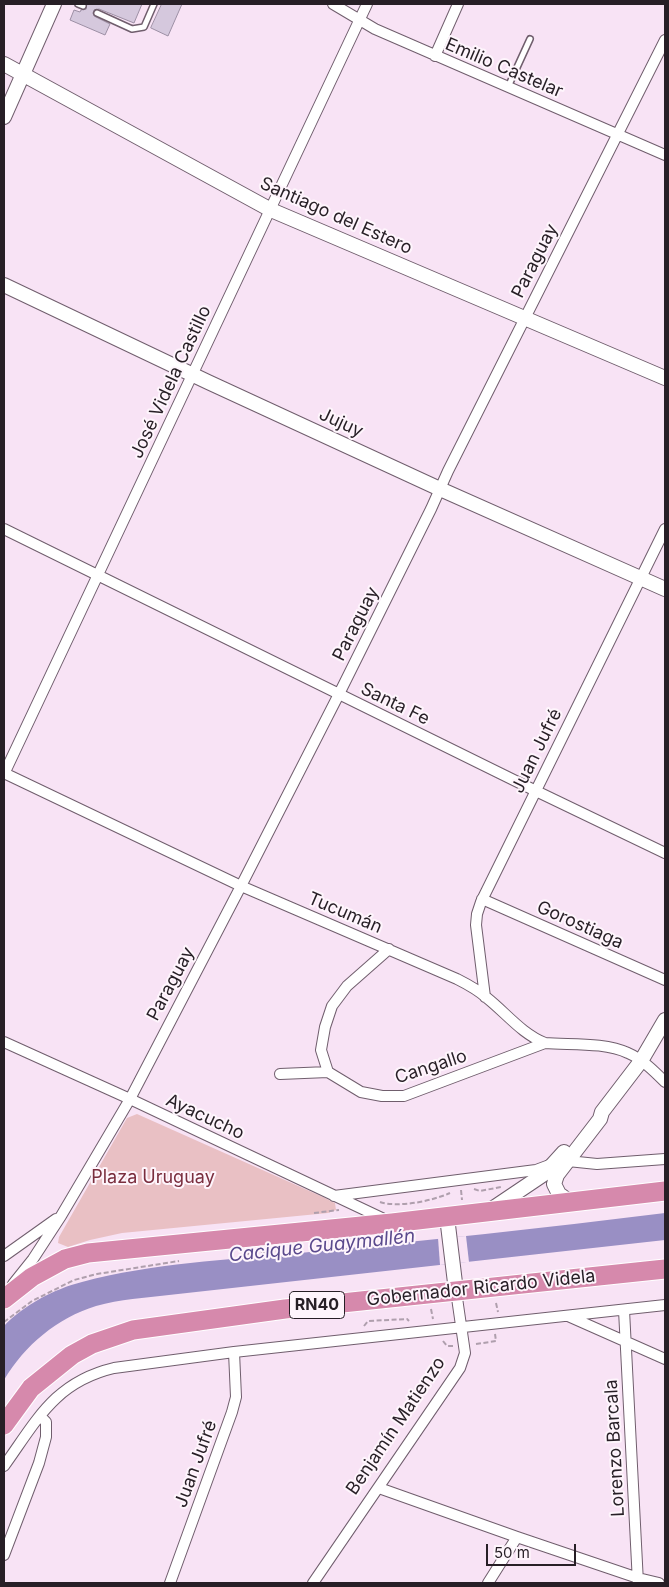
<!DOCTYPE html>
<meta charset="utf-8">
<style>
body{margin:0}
#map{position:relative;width:669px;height:1587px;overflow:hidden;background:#f8e3f5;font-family:Inter,sans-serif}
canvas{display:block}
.frame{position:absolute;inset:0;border:5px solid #271f26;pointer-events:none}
.scale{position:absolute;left:486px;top:1544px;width:90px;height:22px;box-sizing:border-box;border:2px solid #271f26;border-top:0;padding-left:6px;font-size:15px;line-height:18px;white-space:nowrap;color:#271f26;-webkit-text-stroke:4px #fef5fc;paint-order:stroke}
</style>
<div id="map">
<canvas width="669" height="1587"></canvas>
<div class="frame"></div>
<div class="scale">50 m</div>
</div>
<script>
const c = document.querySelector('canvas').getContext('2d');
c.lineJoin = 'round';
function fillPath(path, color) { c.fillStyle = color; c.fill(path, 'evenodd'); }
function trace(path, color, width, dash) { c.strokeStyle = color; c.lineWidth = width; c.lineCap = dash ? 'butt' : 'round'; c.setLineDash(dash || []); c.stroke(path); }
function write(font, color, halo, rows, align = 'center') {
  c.font = font + ' Inter,sans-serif'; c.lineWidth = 4; c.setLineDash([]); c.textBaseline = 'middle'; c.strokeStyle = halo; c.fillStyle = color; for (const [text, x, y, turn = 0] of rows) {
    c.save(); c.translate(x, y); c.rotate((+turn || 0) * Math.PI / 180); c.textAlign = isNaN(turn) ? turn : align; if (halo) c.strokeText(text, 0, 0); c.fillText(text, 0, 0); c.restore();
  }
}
fillPath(new Path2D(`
 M 137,1114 L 323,1197 L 335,1203 L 336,1210 L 328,1213 L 122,1233 L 90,1240 L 68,1247 L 58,1243 L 59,1237 L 127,1118 Z`), '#e9c0c4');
fillPath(new Path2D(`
 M 665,1213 L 665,1240 L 169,1295 C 145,1298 120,1299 96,1306 C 57,1318 25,1345 4,1380 L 4,1326 C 24,1305 54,1289 82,1282 C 153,1263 227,1260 300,1253 C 422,1241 544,1228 665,1213 Z`), '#998fc4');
fillPath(new Path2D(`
 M 466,1236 L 469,1262 L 440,1265 L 438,1238 Z`), '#f8e3f5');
const building = new Path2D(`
 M 87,4 L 142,4 L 134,23 L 99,9 L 94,10 L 93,13 L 94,16 L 110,24 L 105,35 L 70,20 L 74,10 L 80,12 L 81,10 L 86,9 Z
 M 162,4 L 182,4 L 168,36 L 151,28 Z`);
fillPath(building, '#d5c8dd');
trace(building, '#9c8fa4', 1);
const lane = new Path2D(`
 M 78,4 L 83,6
 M 97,13 L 132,29 L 144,27 L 154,4
 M 508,87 L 530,39`);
const street = new Path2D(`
 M 333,4 L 375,29 L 665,155
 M 435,56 L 458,4
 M 4,529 L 536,791 L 665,853
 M 4,773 L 241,886 L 457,979 C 467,984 478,990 487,998 C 506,1013 522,1034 545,1043 C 571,1045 605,1042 628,1053 C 642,1059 654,1071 665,1082
 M 4,774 L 367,4
 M 482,899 L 665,980
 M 389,949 L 347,986 L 332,1006 L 325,1027 L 321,1050 L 328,1072 L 361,1092 L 382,1096 L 404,1096 L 545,1043
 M 485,997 L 476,925 L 477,914 L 481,902 L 665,529
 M 4,1042 L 130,1099 L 386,1220
 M 280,1074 L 328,1072
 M 568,1161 L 597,1164 L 665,1159
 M 334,1196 L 536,1170 L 552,1164
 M 4,1256 L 56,1219
 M 13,1284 L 33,1259 L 61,1216 L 130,1099 L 241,886 L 339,694 L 431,509 L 448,471 L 665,40
 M 624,1310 L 638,1583
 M 568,1316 L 665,1359
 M 4,1466 C 37,1420 55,1382 114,1368 L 234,1352 L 665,1305
 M 379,1488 L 517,1537 L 638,1578 L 659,1583
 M 4,1555 L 39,1463 L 46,1437 L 46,1422 L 40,1416
 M 170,1583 L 232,1412 L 236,1397 L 234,1352
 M 313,1583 L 460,1368 L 465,1353 L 456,1291
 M 488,1583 L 517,1537`);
const secondary = new Path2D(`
 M 4,64 L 271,210 L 665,378
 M 4,117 L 54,4
 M 4,285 L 208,382 L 440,489 L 665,589
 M 570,1202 L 559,1194 L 554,1184 L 557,1175 L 600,1119 L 602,1112 L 641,1061 L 665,1020
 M 489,1211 L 544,1174 L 564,1152
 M 447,1217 L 456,1291`);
const highway = new Path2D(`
 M 4,1299 L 32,1277 L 65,1259 L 88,1253 L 392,1223 L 665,1191
 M 4,1425 L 31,1388 L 72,1355 L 92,1344 L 133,1330 L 285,1309 L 665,1269`);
trace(lane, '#705e6d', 8);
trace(street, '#705e6d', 12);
trace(secondary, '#705e6d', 16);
trace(highway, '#fff', 21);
trace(new Path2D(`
 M 474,1189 L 480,1191 L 501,1187
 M 461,1190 L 462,1200
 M 380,1202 C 398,1208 432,1201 450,1193
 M 314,1213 L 339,1210
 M 246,1254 L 281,1251
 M 496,1303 L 498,1312
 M 431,1309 L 433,1319
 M 4,1322 L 32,1301 L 74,1280 L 97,1274 L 179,1261
 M 364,1326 L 368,1321 L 407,1319 L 409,1321
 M 443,1341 L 447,1346 L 453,1346
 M 476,1344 L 496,1341 L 495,1334`), '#af9fad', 2, [5, 2.5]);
trace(lane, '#fff', 5);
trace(street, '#fff', 10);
trace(secondary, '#fff', 14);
trace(highway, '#d689ac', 19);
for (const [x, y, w] of [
 [317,1305,55]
]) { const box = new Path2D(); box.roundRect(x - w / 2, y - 13.5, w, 27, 4); c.fillStyle = '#fef5fc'; c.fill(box); trace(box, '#271f26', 1); }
write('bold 16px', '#271f26', null, [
 ["RN40",317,1305]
]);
write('18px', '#271f26', '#fef5fc', [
 ["Emilio Castelar",504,68,23],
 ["Santiago del Estero",336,216,24],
 ["Paraguay",535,261,-63],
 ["José Videla Castillo",171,382,-65],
 ["Jujuy",341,423,25],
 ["Paraguay",356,624,-63],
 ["Santa Fe",395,704,26],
 ["Juan Jufré",537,751,-64],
 ["Tucumán",345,913,23],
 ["Gorostiaga",580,925,24],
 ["Paraguay",171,984,-62],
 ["Cangallo",431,1067,-18],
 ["Ayacucho",205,1117,25],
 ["Gobernador Ricardo Videla",481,1288,-6],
 ["Benjamín Matienzo",396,1426,-56],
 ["Lorenzo Barcala",615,1448,-93],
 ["Juan Jufré",196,1464,-70]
]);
write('18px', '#7a2e3e', '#fef5fc', [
 ["Plaza Uruguay",153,1178]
]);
write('italic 19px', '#5a498d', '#fef5fc', [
 ["Cacique Guaymallén",322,1246,-6]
]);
</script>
